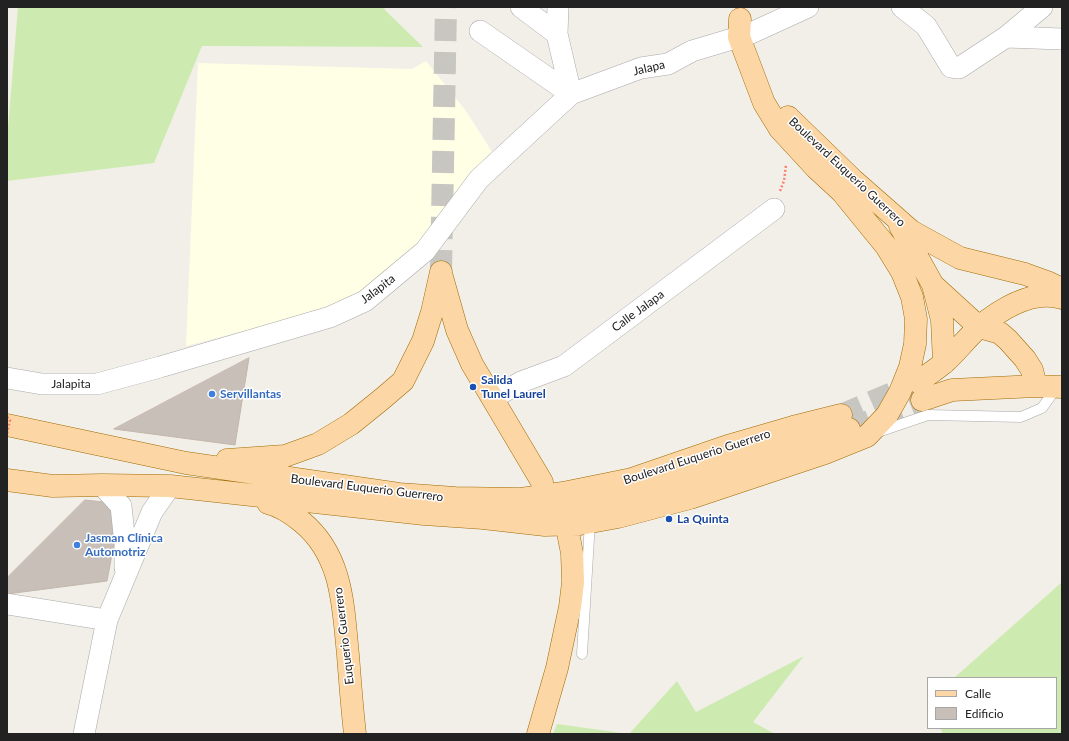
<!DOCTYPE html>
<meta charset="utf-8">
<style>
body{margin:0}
#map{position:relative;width:1069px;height:741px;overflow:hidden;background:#f2efe9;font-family:Lato,sans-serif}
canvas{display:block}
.frame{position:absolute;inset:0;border:8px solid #222;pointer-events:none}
.legend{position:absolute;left:927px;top:677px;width:130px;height:52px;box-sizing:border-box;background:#fff;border:1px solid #a7a7a7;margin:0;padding:5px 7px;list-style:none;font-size:12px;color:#222}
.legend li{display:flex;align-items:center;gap:8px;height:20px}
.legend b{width:20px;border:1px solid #a7a7a7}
</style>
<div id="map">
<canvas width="1069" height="741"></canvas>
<div class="frame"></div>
<ul class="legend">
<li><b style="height:5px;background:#fcd6a4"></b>Calle</li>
<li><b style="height:11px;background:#c7bfb8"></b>Edificio</li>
</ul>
</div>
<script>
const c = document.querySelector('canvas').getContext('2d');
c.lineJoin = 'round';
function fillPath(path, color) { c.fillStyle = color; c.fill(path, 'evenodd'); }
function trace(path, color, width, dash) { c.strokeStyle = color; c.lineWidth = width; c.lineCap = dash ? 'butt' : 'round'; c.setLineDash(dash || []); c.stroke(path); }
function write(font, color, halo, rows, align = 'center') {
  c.font = font + ' Lato,sans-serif'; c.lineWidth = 3; c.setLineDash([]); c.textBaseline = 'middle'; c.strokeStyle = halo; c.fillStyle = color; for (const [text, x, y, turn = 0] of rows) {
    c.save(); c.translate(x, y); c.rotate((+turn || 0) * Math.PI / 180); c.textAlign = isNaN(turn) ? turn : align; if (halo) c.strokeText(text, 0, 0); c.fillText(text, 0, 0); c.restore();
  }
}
fillPath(new Path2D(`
 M 426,61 L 466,111 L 494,155 L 400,264 L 346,304 L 186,346 L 198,63 L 412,69 Z`), '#ffffe5');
fillPath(new Path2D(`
 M 18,7 L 384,7 L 385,10 L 423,47 L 202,46 L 154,163 L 7,181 L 7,140 Z
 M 1062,582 L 1062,734 L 943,734 L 940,728 L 1056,728 L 1056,678 L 954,678 Z
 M 804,656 L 753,722 L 775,734 L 553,734 L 557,724 L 629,734 L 677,681 L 696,712 Z`), '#cdebb0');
const building = new Path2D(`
 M 249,358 L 235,445 L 114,429 Z
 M 85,500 L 112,503 L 120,512 L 107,581 L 7,594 L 7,578 Z`);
fillPath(building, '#c7bfb8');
trace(building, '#c4b6ab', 1);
trace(new Path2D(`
 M 441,272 L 446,7
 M 841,415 L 913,384
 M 849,429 L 922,400`), '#c8c6c1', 22, [22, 11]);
const lane = new Path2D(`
 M 878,432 L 928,415 L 1021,417 L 1042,408 L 1057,387
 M 582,654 L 590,522`);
const street = new Path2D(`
 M 521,7 L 557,34
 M 902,7 L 926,26 L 951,67 L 959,68 L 1006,37 L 1042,7
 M 480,31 L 571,94 L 641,68 L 668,64 L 692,51 L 749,34 L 808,7
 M 1006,37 L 1062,39
 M 7,378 L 42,384 L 97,384 L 160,367 L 330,317 L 365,301 L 425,251 L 479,179 L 571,94 L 557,34 L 558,7
 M 493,398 L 521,382 L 564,366 L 774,209
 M 102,485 L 121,506 L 125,544 L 125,568
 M 7,604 L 107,620
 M 84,734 L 107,620 L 152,512 L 170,486`);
const primary = new Path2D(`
 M 788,117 L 853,180 L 911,231 L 960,258 L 1025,274 L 1047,282 L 1062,289
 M 900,226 L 933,285 L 942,320 L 944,363
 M 442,277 L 457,330 L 472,364 L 542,482
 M 933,285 L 979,327 L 1000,333 L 1008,340 L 1025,359 L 1032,370 L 1036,386
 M 918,382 C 927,375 937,369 945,362 C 957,351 967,338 979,327 C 1001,309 1032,289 1062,298
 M 922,400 L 952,390 L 1036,386 L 1062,387
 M 7,425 L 186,463 L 399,494 L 455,498 L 521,499 L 563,493 L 632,479 L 731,445 L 793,427 L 841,415
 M 227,460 L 285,456 L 318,444 L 351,424 L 382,399 L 403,381 L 423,341 L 432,312 L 441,272
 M 7,480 L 53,486 L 102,485 L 170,486 L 424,514 L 483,518 L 587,504 L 686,482 L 849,429
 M 268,503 C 281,506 291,513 302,522 C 343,556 343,606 348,655 C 350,681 352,708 355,734
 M 483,518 L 545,525 L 580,524 L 618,517 L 690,498 L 825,453 L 867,436 L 887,415 L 900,392 L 910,367 L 915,344 L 916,319 L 912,297 L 902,272 L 886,246 L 842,192 L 816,168 L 780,129 L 764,103 L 739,37 L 740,19
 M 538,734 L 557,668 L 570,607 L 573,582 L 572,553 L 568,533`);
trace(lane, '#a9a9a9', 11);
trace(street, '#a9a9a9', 22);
trace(primary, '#a06b00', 23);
trace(new Path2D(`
 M 780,191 L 784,181 L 786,165`), '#fa8072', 2.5, [2, 2]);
trace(lane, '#fff', 10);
trace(street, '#fff', 21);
trace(primary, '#fcd6a4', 22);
trace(new Path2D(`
 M 7,417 L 10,420 L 7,434`), '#fa8072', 2.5, [2, 2]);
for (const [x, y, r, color] of [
 [473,387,4,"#1a4fb4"],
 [212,394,4,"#3f7fe0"],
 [669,519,4,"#1a4fb4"],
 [77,545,4,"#3f7fe0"]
]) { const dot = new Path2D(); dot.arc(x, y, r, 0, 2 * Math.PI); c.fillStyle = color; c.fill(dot); trace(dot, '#fff', 1.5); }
write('12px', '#222', '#fff', [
 ["Jalapa",649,68,-13],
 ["Boulevard Euquerio Guerrero",847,172,43],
 ["Jalapita",378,289,-37],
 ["Calle Jalapa",638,311,-36],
 ["Jalapita",71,384],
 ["Boulevard Euquerio Guerrero",697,457,-18],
 ["Boulevard Euquerio Guerrero",367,488,7],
 ["Euquerio Guerrero",344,636,-97]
]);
write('bold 12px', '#164399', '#fff', [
 ["Salida",481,380],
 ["Tunel Laurel",481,394],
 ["La Quinta",677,519]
], 'left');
write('bold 12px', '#366cbe', '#fff', [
 ["Servillantas",220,394],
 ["Jasman Clínica",85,538],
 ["Automotriz",85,552]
], 'left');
</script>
